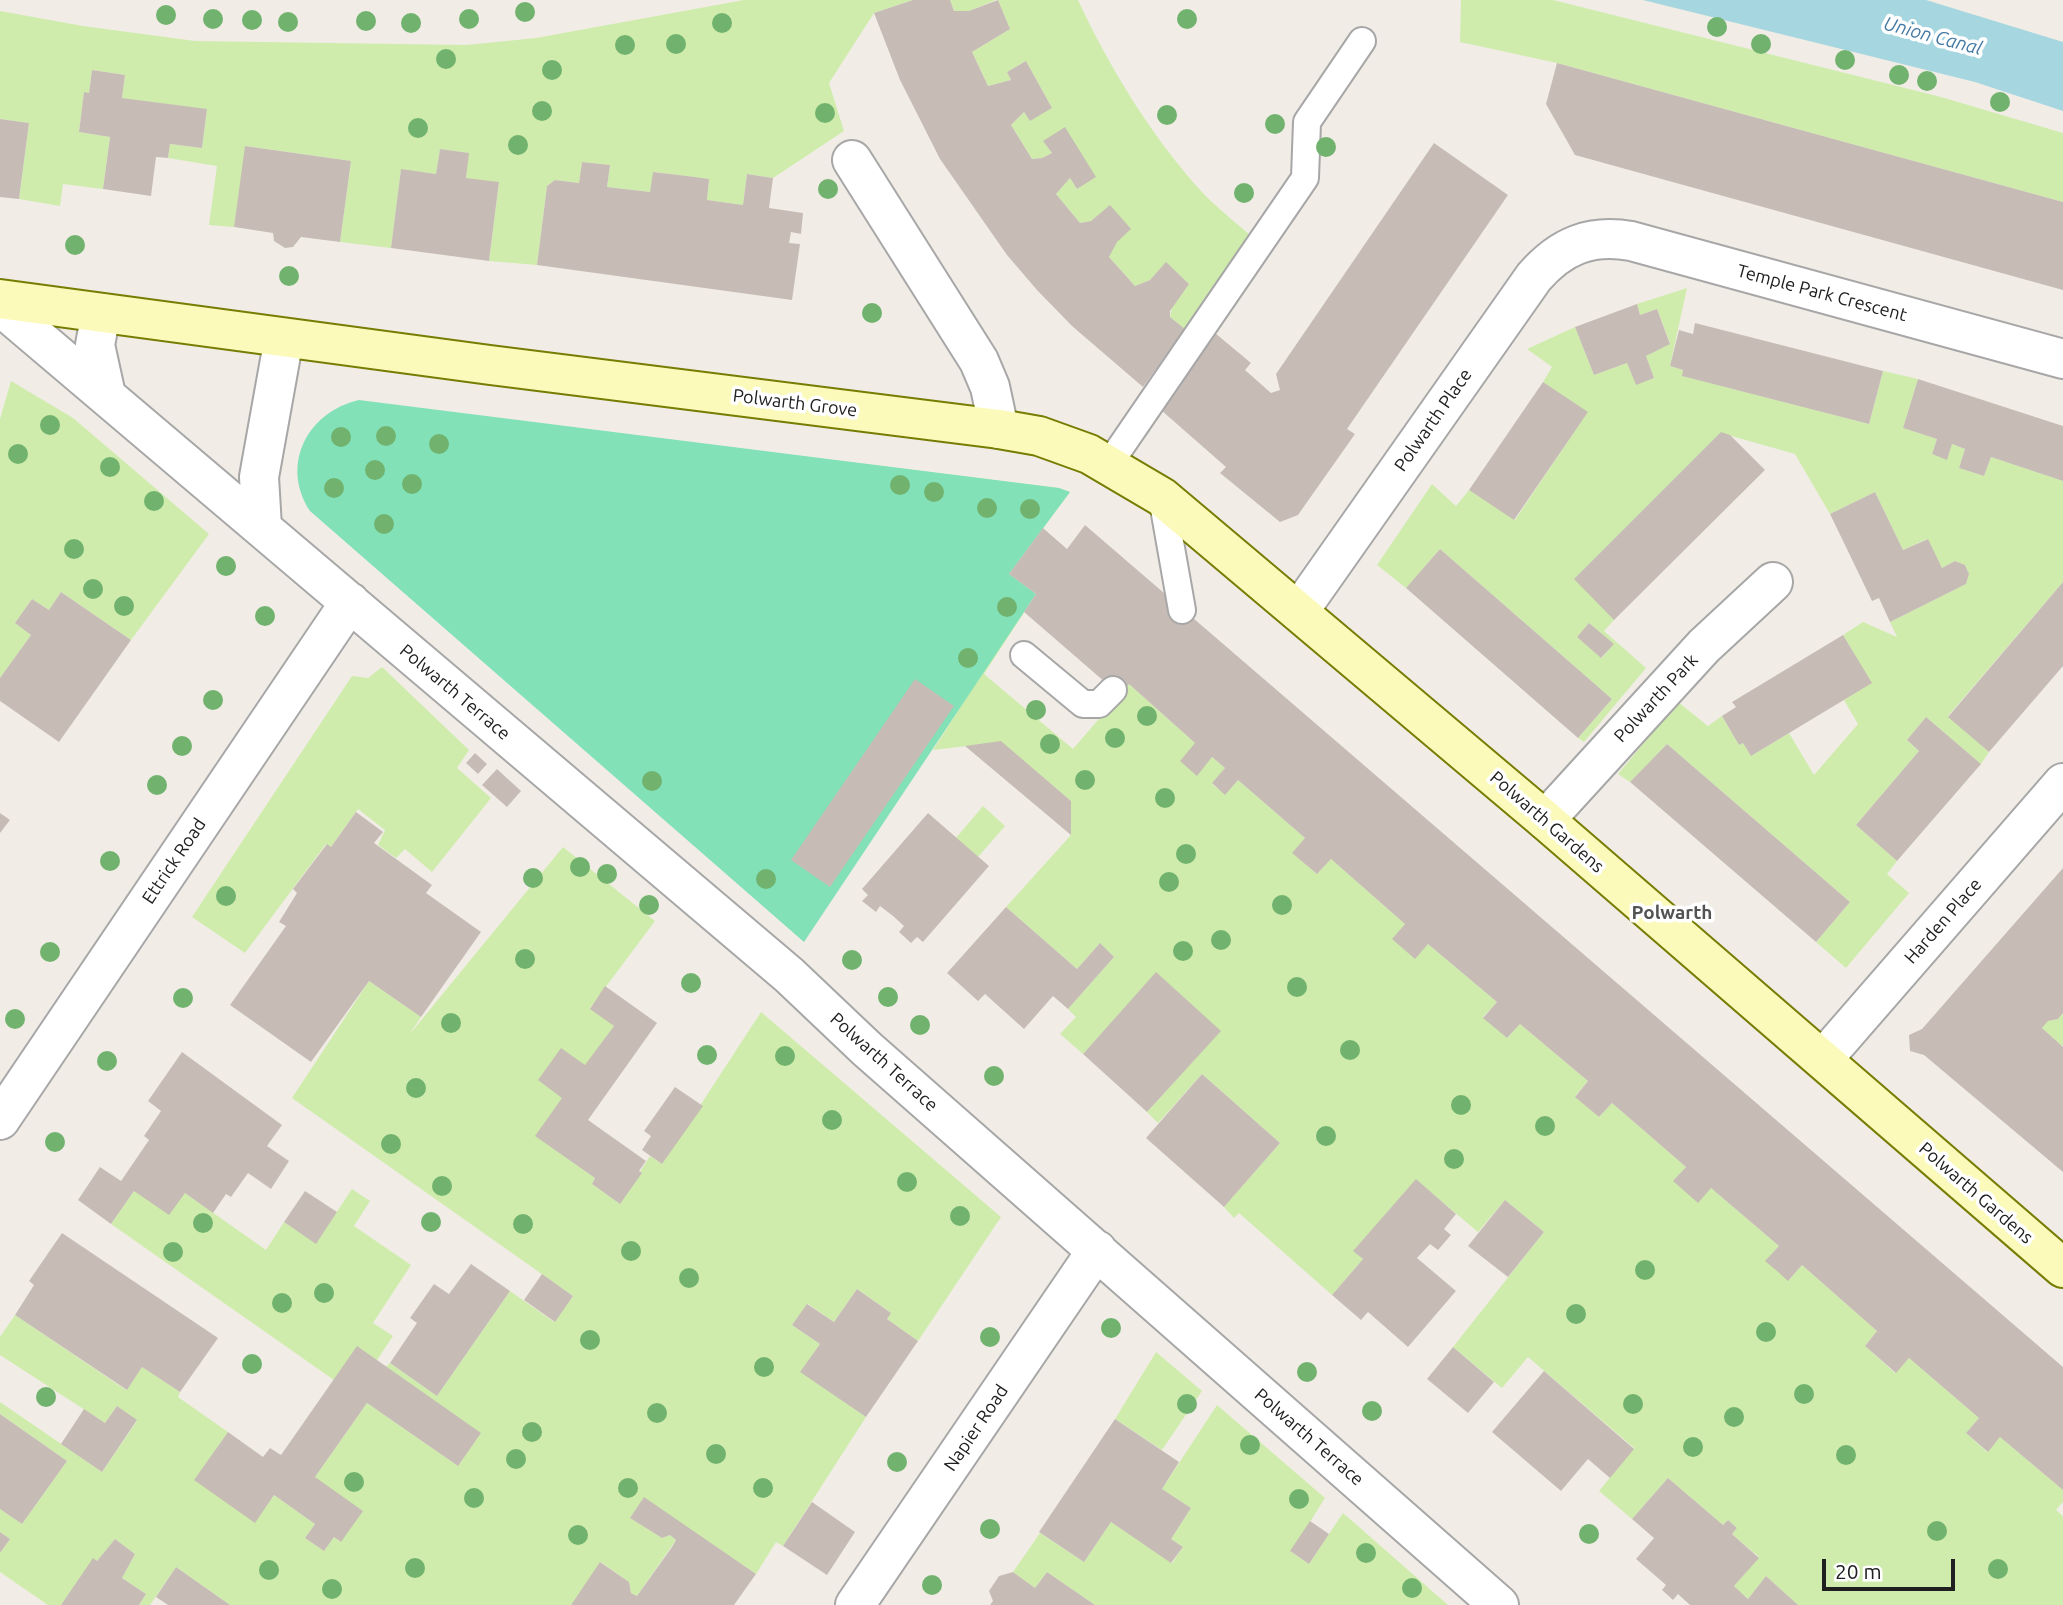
<!DOCTYPE html>
<style>
body{margin:0}
#map{position:relative;width:2063px;height:1605px;overflow:hidden;background:#f1ede6;font-family:Ubuntu,sans-serif}
canvas{display:block}
.scale{position:absolute;left:1822px;top:1559px;width:133px;height:32px;box-sizing:border-box;border:4px solid #202020;border-top:0;padding-left:9px;font-size:21px;line-height:24px;white-space:nowrap;color:#202020;-webkit-text-stroke:5px #fff;paint-order:stroke}
</style>
<div id="map">
<canvas width="2063" height="1605"></canvas>
<div class="scale">20 m</div>
</div>
<script>
const c = document.querySelector('canvas').getContext('2d');
c.lineJoin = 'round';
function fillPath(path, color) { c.fillStyle = color; c.fill(path, 'evenodd'); }
function trace(path, color, width, dash) { c.strokeStyle = color; c.lineWidth = width; c.lineCap = dash ? 'butt' : 'round'; c.setLineDash(dash || []); c.stroke(path); }
function write(font, color, halo, rows, align = 'center') {
  c.font = font + ' Ubuntu,sans-serif'; c.lineWidth = 7; c.setLineDash([]); c.textBaseline = 'middle'; c.strokeStyle = halo; c.fillStyle = color; for (const [text, x, y, turn = 0] of rows) {
    c.save(); c.translate(x, y); c.rotate((+turn || 0) * Math.PI / 180); c.textAlign = isNaN(turn) ? turn : align; if (halo) c.strokeText(text, 0, 0); c.fillText(text, 0, 0); c.restore();
  }
}
fillPath(new Path2D(`
 M 744,0 L 913,0 L 874,13 L 829,83 L 844,131 L 773,178 L 747,174 L 743,205 L 707,200 L 709,179 L 654,172 L 650,192 L 607,187 L 610,165 L 582,162 L 579,183 L 555,180 L 547,186 L 537,265 L 489,261 L 499,183 L 466,178 L 468,153 L 440,149 L 436,174 L 401,170 L 391,248 L 340,242 L 351,161 L 246,146 L 234,227 L 209,225 L 217,166 L 168,158 L 170,144 L 202,148 L 207,110 L 122,98 L 125,75 L 92,70 L 89,93 L 84,93 L 79,132 L 110,137 L 103,189 L 63,184 L 60,206 L 19,199 L 29,123 L 0,119 L 0,11 L 83,26 L 195,41 L 467,45 L 536,38 Z
 M 950,0 L 996,0 L 969,11 L 954,11 Z
 M 998,0 L 1078,0 C 1109,67 1152,137 1201,191 C 1216,207 1234,221 1250,235 L 1185,329 L 1170,317 L 1173,303 L 1189,284 L 1166,263 L 1150,280 L 1135,286 L 1109,257 L 1110,206 L 1091,221 L 1080,223 L 1056,194 L 1070,178 L 1077,189 L 1095,177 L 1044,141 L 1052,153 L 1042,158 L 1032,159 L 1011,125 L 1024,112 L 1030,120 L 1052,108 L 1026,61 L 1007,72 L 1011,80 L 988,86 L 972,52 L 1010,29 Z
 M 1461,0 L 1553,0 L 1941,97 L 2063,133 L 2063,202 L 1557,63 L 1460,42 Z
 M 1687,288 L 1670,366 L 1683,370 L 1683,376 L 1869,424 L 1883,371 L 1918,379 L 1903,428 L 1937,439 L 1932,454 L 1947,459 L 1952,444 L 1965,449 L 1959,468 L 1984,476 L 1991,457 L 2063,481 L 2063,582 L 1948,716 L 1989,752 L 1981,764 L 1926,717 L 1907,740 L 1919,751 L 1856,825 L 1897,861 L 1887,874 L 1909,893 L 1846,968 L 1816,942 L 1850,902 L 1682,757 L 1667,744 L 1630,782 L 1618,774 L 1678,702 L 1708,726 L 1722,716 L 1739,745 L 1743,743 L 1751,756 L 1789,733 L 1814,775 L 1858,724 L 1844,700 L 1871,683 L 1843,635 L 1863,622 L 1897,637 L 1890,622 L 1966,584 L 1969,574 L 1965,565 L 1955,561 L 1942,568 L 1927,539 L 1903,550 L 1875,492 L 1830,514 L 1795,454 L 1721,433 L 1614,620 L 1604,631 L 1646,668 L 1584,742 L 1578,738 L 1612,699 L 1440,549 L 1406,588 L 1377,565 L 1432,484 L 1456,506 L 1469,490 L 1515,520 L 1587,413 L 1543,382 L 1552,367 L 1527,349 L 1575,327 L 1594,375 L 1627,363 L 1636,384 L 1654,378 L 1646,356 L 1670,343 L 1657,309 L 1640,315 L 1637,304 ZM 1589,623 L 1613,644 L 1602,658 L 1577,637 Z
 M 11,381 L 73,418 L 209,534 L 131,640 L 61,592 L 49,610 L 32,599 L 15,623 L 31,635 L 0,678 L 0,419 Z
 M 864,464 L 1059,488 L 1070,492 L 1009,574 L 1036,594 L 984,674 L 1073,749 L 1129,684 L 1195,743 L 1197,775 L 1212,757 L 1225,768 L 1212,784 L 1225,794 L 1238,780 L 1305,838 L 1293,853 L 1317,874 L 1331,859 L 1405,924 L 1393,939 L 1414,958 L 1428,944 L 1497,1002 L 1483,1017 L 1507,1038 L 1520,1024 L 1588,1081 L 1575,1096 L 1599,1117 L 1612,1103 L 1686,1167 L 1674,1181 L 1711,1188 L 1779,1246 L 1766,1261 L 1789,1280 L 1802,1265 L 1877,1331 L 1865,1346 L 1895,1373 L 1909,1358 L 1979,1418 L 1966,1433 L 1987,1452 L 2000,1437 L 2063,1490 L 2063,1502 L 2056,1510 L 2063,1516 L 2063,1605 L 1798,1605 L 1766,1576 L 1748,1599 L 1734,1586 L 1759,1557 L 1732,1534 L 1737,1528 L 1728,1520 L 1723,1525 L 1668,1478 L 1632,1519 L 1599,1491 L 1634,1448 L 1528,1357 L 1502,1388 L 1453,1347 L 1544,1232 L 1505,1200 L 1478,1232 L 1416,1180 L 1354,1250 L 1363,1259 L 1332,1295 L 1239,1213 L 1234,1218 L 1224,1207 L 1280,1143 L 1202,1074 L 1158,1123 L 1147,1112 L 1220,1031 L 1156,973 L 1083,1054 L 1060,1034 L 1076,1017 L 1068,1009 L 1114,957 L 1099,944 L 1077,969 L 1006,907 L 1071,835 L 1071,801 L 1001,742 L 933,750 L 960,708 Z
 M 382,667 L 469,750 L 457,768 L 491,798 L 432,872 L 405,849 L 396,858 L 378,845 L 385,830 L 358,809 L 331,847 L 326,844 L 245,953 L 192,917 L 352,676 L 368,678 Z
 M 983,806 L 1005,826 L 978,857 L 956,838 Z
 M 563,847 L 655,921 L 590,1008 L 614,1026 L 536,1136 L 595,1178 L 592,1184 L 620,1204 L 650,1156 L 662,1164 L 761,1012 L 1001,1217 L 918,1341 L 887,1319 L 890,1312 L 857,1289 L 834,1322 L 808,1304 L 792,1325 L 820,1344 L 801,1372 L 866,1417 L 783,1546 L 776,1542 L 756,1574 L 644,1498 L 630,1518 L 662,1538 L 670,1535 L 676,1540 L 637,1596 L 631,1593 L 629,1582 L 601,1562 L 571,1605 L 230,1605 L 176,1567 L 150,1605 L 139,1605 L 146,1594 L 122,1578 L 135,1554 L 115,1539 L 97,1561 L 93,1559 L 61,1605 L 48,1605 L 0,1572 L 0,1553 L 10,1539 L 0,1532 L 0,1509 L 22,1524 L 67,1461 L 0,1414 L 0,1402 L 102,1472 L 137,1421 L 117,1406 L 105,1423 L 0,1355 L 0,1337 L 15,1315 L 126,1390 L 142,1367 L 180,1392 L 178,1397 L 228,1432 L 195,1480 L 255,1522 L 274,1495 L 315,1524 L 305,1538 L 324,1551 L 334,1537 L 341,1542 L 315,1477 L 367,1403 L 458,1466 L 480,1434 L 386,1367 L 390,1363 L 437,1396 L 510,1291 L 554,1322 L 573,1296 L 292,1098 L 369,981 L 421,1017 L 409,1035 Z
 M 2063,1013 L 2063,1045 L 2062,1046 L 2042,1028 L 2048,1021 L 2058,1019 Z
 M 352,1189 L 370,1201 L 354,1226 L 411,1265 L 373,1323 L 393,1336 L 377,1360 L 334,1380 L 111,1224 L 134,1191 L 185,1193 L 266,1250 L 284,1222 L 316,1243 Z
 M 1156,1352 L 1202,1391 L 1162,1450 L 1115,1419 Z
 M 1217,1405 L 1325,1498 L 1291,1552 L 1309,1564 L 1343,1513 L 1448,1605 L 1095,1605 L 1047,1572 L 1035,1588 L 1013,1572 L 1040,1533 L 1084,1562 L 1111,1522 L 1172,1563 L 1183,1547 L 1171,1539 L 1191,1508 L 1162,1489 Z`), '#cfecac');
fillPath(new Path2D(`
 M 359,400 L 1059,488 L 1070,492 L 1009,574 L 1036,594 L 804,942 L 310,511 C 280,465 307,412 359,400 Z`), '#83e1b7');
fillPath(new Path2D(`
 M 1643,0 L 1926,0 L 2063,42 L 2063,111 L 1975,82 Z`), '#a6d6df');
fillPath(new Path2D(`
 M 913,0 L 950,0 L 954,11 L 969,11 L 998,0 L 1010,29 L 972,52 L 988,86 L 1011,80 L 1007,72 L 1026,61 L 1052,108 L 1030,121 L 1024,112 L 1011,125 L 1032,159 L 1042,158 L 1052,153 L 1043,141 L 1065,127 L 1096,177 L 1077,189 L 1070,178 L 1056,194 L 1080,223 L 1091,221 L 1110,205 L 1131,229 L 1117,242 L 1109,257 L 1135,286 L 1150,280 L 1166,262 L 1189,284 L 1170,311 L 1170,317 L 1185,329 L 1143,387 L 1072,326 L 1037,290 L 1007,255 L 940,159 L 900,80 L 874,13 Z
 M 1557,63 L 2063,202 L 2063,290 L 1575,155 L 1546,104 Z
 M 92,70 L 125,75 L 122,98 L 207,109 L 202,148 L 170,144 L 168,158 L 156,157 L 151,196 L 103,189 L 110,137 L 79,132 L 84,92 L 89,93 Z
 M 0,119 L 29,123 L 19,199 L 0,197 Z
 M 1434,143 L 1508,195 L 1347,429 L 1355,434 L 1298,515 L 1280,522 L 1220,473 L 1226,467 L 1161,410 L 1215,333 L 1251,363 L 1245,370 L 1271,393 L 1280,390 L 1276,374 Z
 M 245,146 L 351,161 L 340,242 L 301,237 L 293,247 L 285,248 L 274,241 L 273,233 L 234,227 Z
 M 440,149 L 469,153 L 466,178 L 499,182 L 489,261 L 391,248 L 401,169 L 436,174 Z
 M 582,162 L 610,165 L 607,187 L 650,192 L 653,172 L 695,177 L 709,179 L 707,200 L 743,205 L 747,174 L 773,178 L 769,208 L 803,213 L 801,234 L 791,232 L 789,243 L 800,244 L 792,300 L 537,265 L 547,186 L 555,180 L 579,183 Z
 M 1637,304 L 1640,315 L 1657,309 L 1670,344 L 1646,356 L 1654,378 L 1636,385 L 1627,363 L 1594,375 L 1575,327 Z
 M 1695,323 L 1883,371 L 1869,424 L 1682,376 L 1683,370 L 1670,366 L 1679,330 L 1693,334 Z
 M 1918,379 L 2063,426 L 2063,481 L 1991,457 L 1984,476 L 1959,468 L 1965,449 L 1952,444 L 1947,460 L 1932,454 L 1937,439 L 1903,428 Z
 M 1543,382 L 1588,412 L 1514,520 L 1469,490 Z
 M 1721,432 L 1730,435 L 1765,470 L 1614,620 L 1574,579 Z
 M 1875,492 L 1903,550 L 1928,539 L 1942,568 L 1955,561 L 1965,565 L 1969,574 L 1966,584 L 1890,622 L 1879,598 L 1872,601 L 1830,514 Z
 M 1085,525 L 2063,1367 L 2063,1490 L 2000,1437 L 1988,1452 L 1966,1433 L 1979,1418 L 1909,1358 L 1896,1373 L 1865,1346 L 1877,1331 L 1802,1265 L 1788,1281 L 1777,1271 L 1765,1261 L 1779,1246 L 1711,1188 L 1698,1203 L 1673,1181 L 1686,1167 L 1612,1103 L 1599,1117 L 1575,1097 L 1588,1081 L 1520,1024 L 1507,1038 L 1483,1018 L 1497,1002 L 1428,944 L 1415,959 L 1392,939 L 1405,924 L 1331,859 L 1317,874 L 1292,853 L 1305,838 L 1238,780 L 1225,795 L 1212,783 L 1225,768 L 1212,757 L 1197,776 L 1180,761 L 1195,743 L 1129,684 L 1120,695 L 1024,612 L 1036,594 L 1009,574 L 1043,528 L 1067,549 Z
 M 1440,549 L 1612,699 L 1578,738 L 1406,588 Z
 M 2063,582 L 2063,666 L 1989,752 L 1948,717 Z
 M 61,592 L 131,640 L 59,742 L 0,701 L 0,678 L 31,635 L 15,623 L 32,599 L 49,610 Z
 M 1589,623 L 1614,644 L 1601,658 L 1577,637 Z
 M 1843,635 L 1872,683 L 1751,756 L 1743,743 L 1739,745 L 1722,716 L 1736,707 L 1732,702 Z
 M 915,679 L 954,706 L 830,887 L 791,860 Z
 M 1926,717 L 1981,764 L 1897,861 L 1856,825 L 1919,751 L 1907,740 Z
 M 1001,741 L 1071,801 L 1071,835 L 965,746 Z
 M 1667,744 L 1850,902 L 1816,942 L 1630,782 Z
 M 475,753 L 487,764 L 478,774 L 466,763 Z
 M 497,769 L 521,791 L 507,807 L 482,785 Z
 M 356,812 L 383,832 L 374,843 L 432,885 L 426,893 L 481,932 L 421,1017 L 369,981 L 311,1062 L 230,1005 L 286,926 L 279,922 L 297,893 L 293,889 L 327,844 L 331,847 Z
 M 0,813 L 10,820 L 0,833 Z
 M 928,813 L 989,866 L 923,942 L 917,937 L 911,943 L 899,932 L 904,926 L 893,916 L 880,906 L 876,912 L 862,901 L 868,895 L 862,889 Z
 M 2063,868 L 2063,1013 L 2058,1019 L 2048,1021 L 2042,1028 L 2063,1047 L 2063,1172 L 1924,1055 L 1910,1051 L 1909,1035 L 1922,1029 Z
 M 1006,907 L 1077,969 L 1100,943 L 1114,957 L 1068,1009 L 1053,996 L 1024,1029 L 985,994 L 978,1001 L 947,973 Z
 M 1156,972 L 1221,1031 L 1147,1112 L 1083,1054 Z
 M 605,986 L 657,1023 L 588,1120 L 646,1161 L 639,1171 L 642,1173 L 620,1204 L 592,1184 L 595,1178 L 535,1136 L 562,1098 L 538,1080 L 561,1048 L 585,1065 L 614,1026 L 590,1009 Z
 M 182,1052 L 282,1125 L 267,1146 L 289,1161 L 271,1189 L 248,1173 L 231,1197 L 226,1194 L 213,1213 L 185,1193 L 169,1215 L 134,1191 L 111,1224 L 78,1200 L 100,1167 L 121,1181 L 149,1140 L 144,1136 L 161,1111 L 148,1101 Z
 M 1202,1074 L 1280,1143 L 1224,1207 L 1146,1138 Z
 M 675,1087 L 703,1106 L 662,1164 L 642,1150 L 651,1136 L 644,1131 Z
 M 1416,1179 L 1456,1214 L 1444,1229 L 1451,1235 L 1438,1250 L 1430,1244 L 1417,1258 L 1456,1291 L 1408,1347 L 1368,1312 L 1361,1320 L 1332,1295 L 1363,1259 L 1353,1251 Z
 M 305,1191 L 337,1212 L 316,1244 L 284,1222 Z
 M 1505,1200 L 1544,1232 L 1508,1277 L 1468,1246 Z
 M 62,1233 L 218,1338 L 180,1392 L 142,1367 L 127,1390 L 15,1315 L 34,1285 L 29,1281 Z
 M 471,1264 L 510,1291 L 437,1396 L 390,1363 L 417,1323 L 410,1318 L 434,1284 L 449,1294 Z
 M 542,1274 L 573,1296 L 555,1322 L 524,1300 Z
 M 857,1289 L 891,1313 L 887,1319 L 918,1341 L 866,1417 L 800,1372 L 820,1344 L 792,1325 L 807,1304 L 834,1322 Z
 M 357,1346 L 481,1433 L 458,1466 L 367,1403 L 315,1477 L 363,1511 L 341,1542 L 334,1537 L 324,1551 L 305,1538 L 315,1524 L 274,1495 L 255,1523 L 194,1480 L 228,1432 L 263,1457 L 270,1448 L 281,1455 Z
 M 1453,1347 L 1494,1382 L 1468,1413 L 1427,1379 Z
 M 1544,1371 L 1634,1449 L 1610,1478 L 1588,1459 L 1561,1491 L 1492,1432 Z
 M 117,1406 L 137,1420 L 102,1472 L 61,1444 L 84,1409 L 105,1423 Z
 M 0,1414 L 67,1461 L 22,1524 L 0,1509 Z
 M 1115,1419 L 1179,1462 L 1162,1489 L 1191,1508 L 1171,1539 L 1183,1547 L 1171,1563 L 1111,1522 L 1084,1562 L 1039,1532 Z
 M 1668,1478 L 1723,1525 L 1728,1520 L 1737,1528 L 1732,1534 L 1759,1558 L 1734,1586 L 1748,1599 L 1766,1576 L 1798,1605 L 1690,1605 L 1678,1594 L 1673,1600 L 1662,1590 L 1666,1585 L 1636,1559 L 1654,1538 L 1632,1519 Z
 M 644,1497 L 756,1574 L 734,1605 L 571,1605 L 600,1562 L 629,1582 L 631,1593 L 637,1596 L 672,1547 L 676,1540 L 670,1535 L 662,1538 L 630,1518 Z
 M 812,1502 L 855,1532 L 827,1575 L 783,1546 Z
 M 1310,1521 L 1329,1534 L 1309,1564 L 1290,1551 Z
 M 0,1532 L 10,1539 L 0,1553 Z
 M 115,1539 L 135,1554 L 122,1578 L 146,1594 L 139,1605 L 61,1605 L 93,1558 L 97,1561 Z
 M 176,1567 L 230,1605 L 168,1605 L 156,1597 Z
 M 1013,1572 L 1035,1588 L 1047,1572 L 1095,1605 L 990,1605 L 993,1601 L 989,1591 L 999,1576 Z`), '#c6bcb5');
const lane = new Path2D(`
 M 1109,464 L 1305,178 L 1307,122 L 1362,41
 M 1162,497 L 1182,610
 M 1024,655 L 1083,704 L 1099,704 L 1113,690`);
const street = new Path2D(`
 M 852,160 L 979,361 L 990,387 L 999,429
 M 0,306 L 789,975 L 867,1049 L 1499,1605
 M 101,313 L 95,345 L 106,395
 M 262,527 L 259,477 L 284,338
 M 1299,611 L 1534,277 C 1561,246 1590,234 1631,241 L 2063,359
 M 1545,820 L 1704,646 L 1773,582
 M 1823,1059 L 2063,783
 M 0,1120 L 350,602
 M 855,1605 L 1097,1250`);
const secondary = new Path2D(`
 M 0,299 L 490,365 L 999,429 L 1039,436 L 1089,454 L 1162,497 L 1545,820 L 2063,1268`);
trace(lane, '#a7a7a7', 30);
trace(street, '#a7a7a7', 42);
trace(secondary, '#777c02', 42);
trace(lane, '#fff', 26);
trace(street, '#fff', 38);
trace(secondary, '#fbfaba', 38);
c.fillStyle = '#71b36e';
for (const [x, y] of [
 [525,12],
 [166,15],
 [213,19],
 [469,19],
 [1187,19],
 [252,20],
 [366,21],
 [288,22],
 [411,23],
 [722,23],
 [1717,27],
 [676,44],
 [1761,44],
 [625,45],
 [446,59],
 [1845,60],
 [552,70],
 [1899,75],
 [1927,81],
 [2000,102],
 [542,111],
 [825,113],
 [1167,115],
 [1275,124],
 [418,128],
 [518,145],
 [1326,147],
 [828,189],
 [1244,193],
 [75,245],
 [289,276],
 [872,313],
 [50,425],
 [386,436],
 [341,437],
 [439,444],
 [18,454],
 [110,467],
 [375,470],
 [412,484],
 [900,485],
 [334,488],
 [934,492],
 [154,501],
 [987,508],
 [1030,509],
 [384,524],
 [74,549],
 [226,566],
 [93,589],
 [124,606],
 [1007,607],
 [265,616],
 [968,658],
 [213,700],
 [1036,710],
 [1147,716],
 [1115,738],
 [1050,744],
 [182,746],
 [1085,780],
 [652,781],
 [157,785],
 [1165,798],
 [1186,854],
 [110,861],
 [580,867],
 [607,874],
 [533,878],
 [766,879],
 [1169,882],
 [226,896],
 [649,905],
 [1282,905],
 [1221,940],
 [1183,951],
 [50,952],
 [525,959],
 [852,960],
 [691,983],
 [1297,987],
 [888,997],
 [183,998],
 [15,1019],
 [451,1023],
 [920,1025],
 [1350,1050],
 [707,1055],
 [785,1056],
 [107,1061],
 [994,1076],
 [416,1088],
 [1461,1105],
 [832,1120],
 [1545,1126],
 [1326,1136],
 [55,1142],
 [391,1144],
 [1454,1159],
 [907,1182],
 [442,1186],
 [960,1216],
 [431,1222],
 [203,1223],
 [523,1224],
 [631,1251],
 [173,1252],
 [1645,1270],
 [689,1278],
 [324,1293],
 [282,1303],
 [1576,1314],
 [1111,1328],
 [1766,1332],
 [990,1337],
 [590,1340],
 [252,1364],
 [764,1367],
 [1307,1372],
 [1804,1394],
 [46,1397],
 [1187,1404],
 [1633,1404],
 [1372,1411],
 [657,1413],
 [1734,1417],
 [532,1432],
 [1250,1445],
 [1693,1447],
 [716,1454],
 [1846,1455],
 [516,1459],
 [897,1462],
 [354,1482],
 [628,1488],
 [763,1488],
 [474,1498],
 [1299,1499],
 [990,1529],
 [1937,1531],
 [1589,1534],
 [578,1535],
 [1366,1553],
 [415,1568],
 [1998,1569],
 [269,1570],
 [932,1585],
 [1412,1588],
 [332,1589]
]) { c.beginPath(); c.arc(x, y, 10, 0, 2 * Math.PI); c.fill(); }
write('18px', '#202020', '#fff', [
 ["Temple Park Crescent",1822,293,15],
 ["Polwarth Grove",795,403,7],
 ["Polwarth Place",1433,420,-55],
 ["Polwarth Terrace",455,692,40],
 ["Polwarth Park",1656,698,-47],
 ["Polwarth Gardens",1547,822,41],
 ["Ettrick Road",174,861,-56],
 ["Harden Place",1943,921,-49],
 ["Polwarth Terrace",884,1062,42],
 ["Polwarth Gardens",1976,1193,41],
 ["Napier Road",976,1428,-56],
 ["Polwarth Terrace",1309,1437,41]
]);
write('italic 19px', '#4379a3', '#fff', [
 ["Union Canal",1933,36,15]
]);
write('bold 19px', '#535353', '#fff', [
 ["Polwarth",1672,913]
]);
</script>
